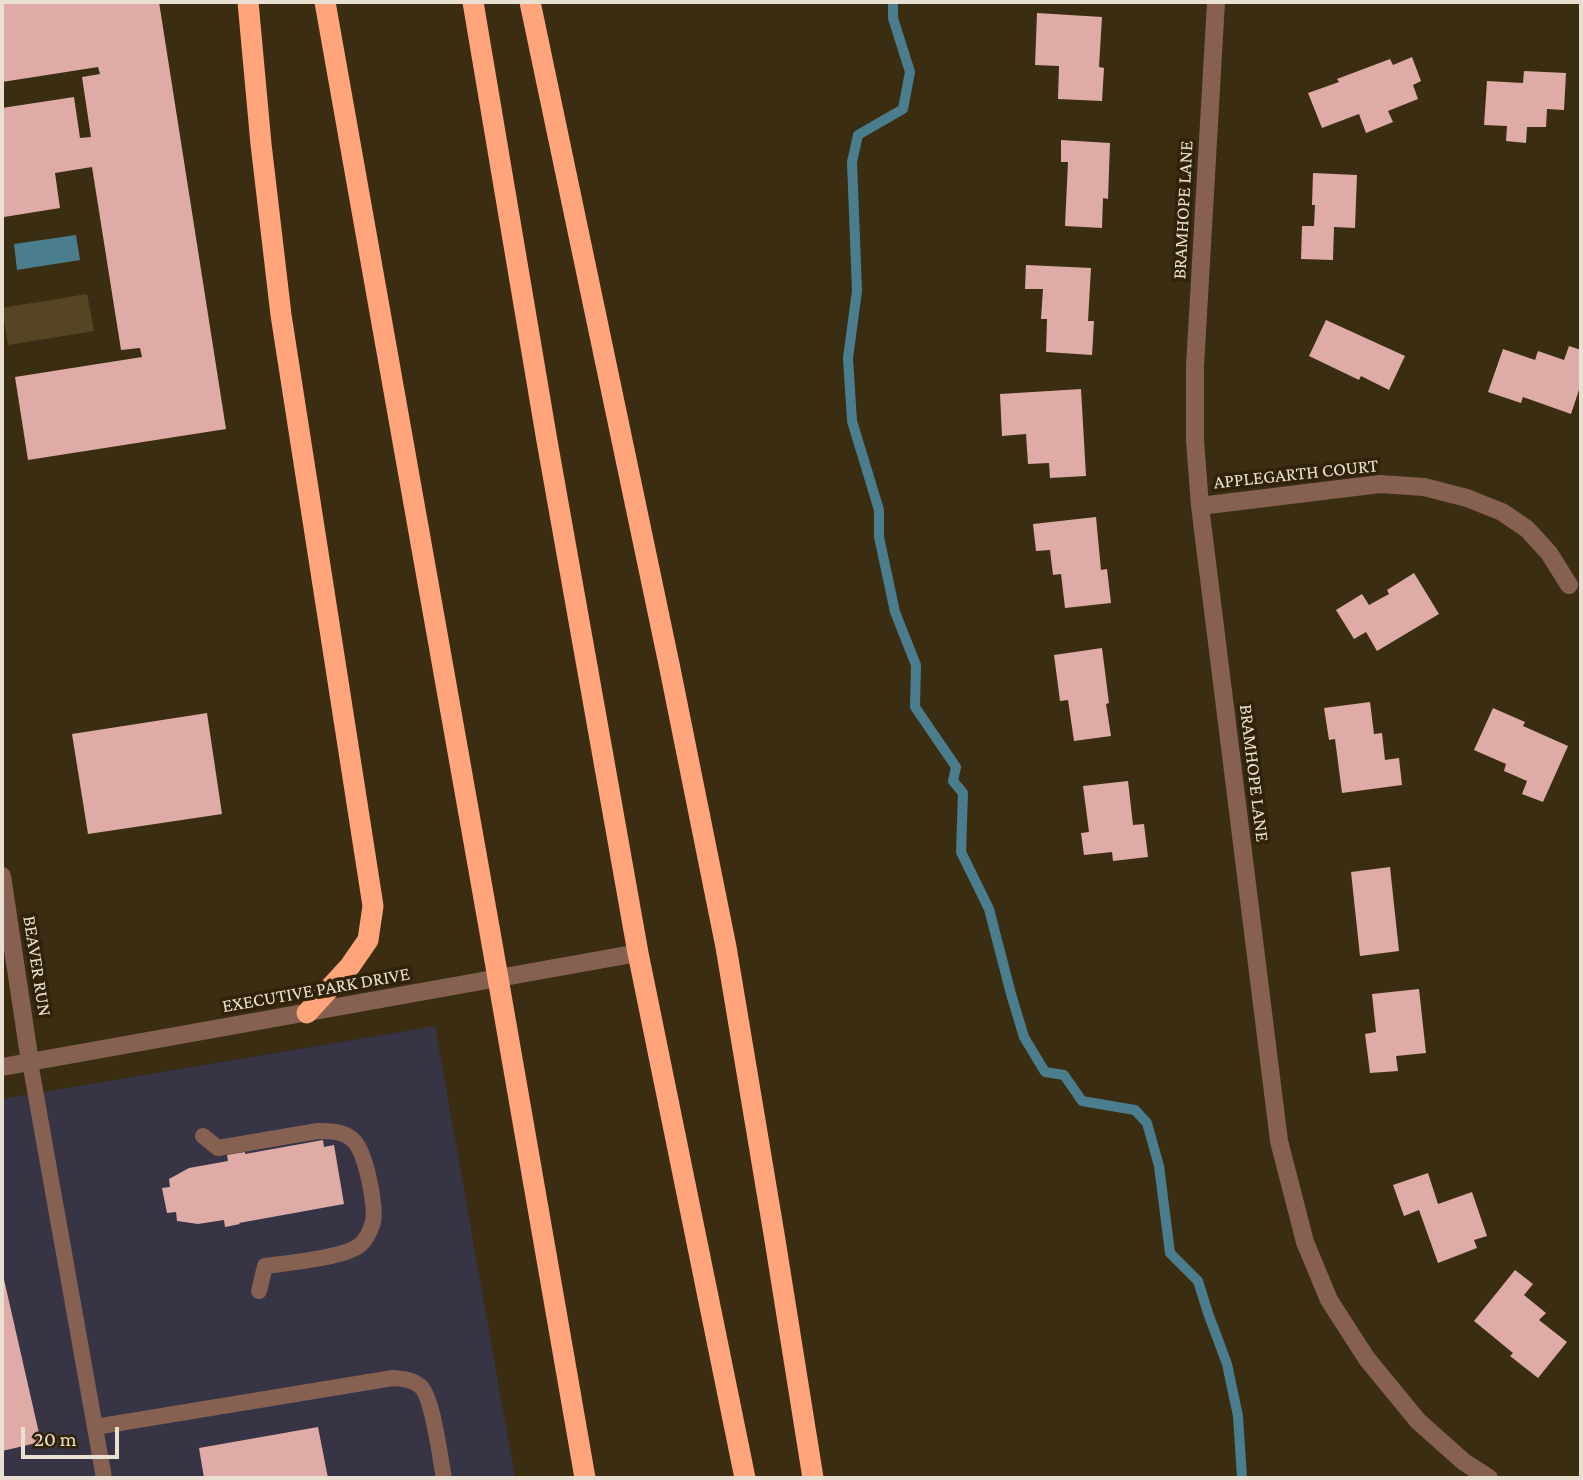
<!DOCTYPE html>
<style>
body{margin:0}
#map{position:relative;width:1583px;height:1480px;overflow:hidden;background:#3a2d11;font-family:"Crimson Pro",serif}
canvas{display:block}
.frame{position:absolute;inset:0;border:4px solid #e9e0d1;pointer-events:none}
.scale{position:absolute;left:21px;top:1427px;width:98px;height:32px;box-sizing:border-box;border:4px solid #e9e0d1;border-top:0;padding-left:9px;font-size:21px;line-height:24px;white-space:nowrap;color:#e9e0d1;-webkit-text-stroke:5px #302307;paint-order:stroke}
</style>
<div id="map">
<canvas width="1583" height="1480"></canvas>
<div class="frame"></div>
<div class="scale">20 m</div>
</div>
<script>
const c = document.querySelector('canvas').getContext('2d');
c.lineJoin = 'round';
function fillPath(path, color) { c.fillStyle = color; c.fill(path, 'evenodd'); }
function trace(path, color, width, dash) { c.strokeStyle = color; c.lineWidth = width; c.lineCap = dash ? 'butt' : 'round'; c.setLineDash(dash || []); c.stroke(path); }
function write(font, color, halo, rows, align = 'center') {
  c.font = font + ' "Crimson Pro",serif'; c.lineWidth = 7; c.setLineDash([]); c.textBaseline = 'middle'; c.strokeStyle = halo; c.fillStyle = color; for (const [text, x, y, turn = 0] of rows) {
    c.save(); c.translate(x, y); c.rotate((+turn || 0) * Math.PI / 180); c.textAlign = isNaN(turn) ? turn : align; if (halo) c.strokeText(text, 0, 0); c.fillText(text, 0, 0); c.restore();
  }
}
fillPath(new Path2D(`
 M 435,1026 L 515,1478 L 2,1478 L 2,1099 Z`), '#373445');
fillPath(new Path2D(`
 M 87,294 L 94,331 L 8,345 L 2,308 Z`), '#564524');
fillPath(new Path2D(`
 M 76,235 L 80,260 L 17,270 L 14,244 Z`), '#4a7e8e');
trace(new Path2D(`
 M 893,2 L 893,18 L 910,72 L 903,109 L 858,135 L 852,162 L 857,291 L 848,358 L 852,421 L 879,510 L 879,537 L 895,612 L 916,665 L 915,707 L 956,767 L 953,781 L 963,793 L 961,852 L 989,909 L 1011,994 L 1024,1037 L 1045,1072 L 1064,1075 L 1082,1101 L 1135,1110 L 1147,1123 L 1159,1166 L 1170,1253 L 1198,1281 L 1208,1313 L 1227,1364 L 1238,1416 L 1242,1478`), '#4a7e8e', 10);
fillPath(new Path2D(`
 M 2,2 L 159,2 L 226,429 L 28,460 L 15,377 L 142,357 L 140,348 L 121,350 L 92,167 L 55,173 L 60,208 L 4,217 L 2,203 L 2,108 L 74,97 L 80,138 L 91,137 L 82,77 L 100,74 L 98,67 L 2,82 Z
 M 1037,13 L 1102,17 L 1099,67 L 1104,68 L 1102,101 L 1058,99 L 1059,66 L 1035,65 Z
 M 1412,57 L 1421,81 L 1413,85 L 1418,99 L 1388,111 L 1393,122 L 1366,133 L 1359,114 L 1322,128 L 1308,93 L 1339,82 L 1337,79 L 1390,59 L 1393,65 Z
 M 1524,71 L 1566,73 L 1564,110 L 1547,109 L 1546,127 L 1527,127 L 1526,143 L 1506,141 L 1507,126 L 1484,125 L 1487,81 L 1523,83 Z
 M 1061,140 L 1110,143 L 1108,199 L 1103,198 L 1102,228 L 1065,226 L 1068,162 L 1061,162 Z
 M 1313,173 L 1357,175 L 1355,228 L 1334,227 L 1333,260 L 1301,259 L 1302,226 L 1314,226 L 1315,205 L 1312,205 Z
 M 1026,265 L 1091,268 L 1088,321 L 1094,321 L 1092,355 L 1046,352 L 1047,319 L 1041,319 L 1043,289 L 1025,289 Z
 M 1326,320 L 1405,356 L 1389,390 L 1361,376 L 1359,380 L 1309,356 Z
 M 1569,346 L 1581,350 L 1581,384 L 1571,414 L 1523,397 L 1521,403 L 1488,392 L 1503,349 L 1535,360 L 1538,351 L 1564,360 Z
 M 1081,389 L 1086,476 L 1050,478 L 1049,463 L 1028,464 L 1026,434 L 1002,436 L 1000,394 Z
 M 1096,517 L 1101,570 L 1107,569 L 1111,603 L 1065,608 L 1061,574 L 1053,575 L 1050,550 L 1036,551 L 1033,524 Z
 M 1414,573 L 1439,614 L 1377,651 L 1366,632 L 1354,639 L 1336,610 L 1362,594 L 1369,605 L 1389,594 L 1387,590 Z
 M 1102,648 L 1109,703 L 1106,704 L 1111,736 L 1074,741 L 1068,700 L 1060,701 L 1054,655 Z
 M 1370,702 L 1374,734 L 1382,733 L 1385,760 L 1399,758 L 1402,785 L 1342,793 L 1335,739 L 1329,740 L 1324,708 Z
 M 1493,708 L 1525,722 L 1523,726 L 1568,746 L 1543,802 L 1522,794 L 1527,781 L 1504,771 L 1506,764 L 1474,750 Z
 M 207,713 L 222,814 L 88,834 L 72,734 Z
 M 1128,781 L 1133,825 L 1144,824 L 1148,857 L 1113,861 L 1112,852 L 1084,855 L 1081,833 L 1089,832 L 1083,786 Z
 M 1390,867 L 1399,951 L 1360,956 L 1351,872 Z
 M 1419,989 L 1426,1053 L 1396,1056 L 1398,1071 L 1370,1073 L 1365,1034 L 1376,1032 L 1372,994 Z
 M 323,1140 L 324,1147 L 334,1145 L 344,1204 L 239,1223 L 240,1224 L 225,1227 L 224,1220 L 198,1224 L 177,1221 L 176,1212 L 167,1213 L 162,1188 L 170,1187 L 169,1179 L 189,1168 L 228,1161 L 227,1155 L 245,1152 L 245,1154 Z
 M 1428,1173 L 1438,1204 L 1472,1192 L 1487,1236 L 1474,1240 L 1477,1248 L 1438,1263 L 1419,1210 L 1404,1216 L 1393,1185 Z
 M 1515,1270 L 1533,1284 L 1524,1295 L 1546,1313 L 1539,1320 L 1567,1342 L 1538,1378 L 1510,1356 L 1513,1353 L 1474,1321 Z
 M 3,1275 L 41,1442 L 2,1451 L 2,1276 Z
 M 318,1427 L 328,1478 L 204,1478 L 199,1448 Z`), '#dfaba7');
trace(new Path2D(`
 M 30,1062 L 104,1478
 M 203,1136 L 218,1148 L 318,1131 C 330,1131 344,1131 353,1140 C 366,1152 376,1205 373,1222 C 370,1232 367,1239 360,1245 C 345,1258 287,1263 265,1266 L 259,1291
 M 95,1427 L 393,1378 C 403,1379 411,1379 420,1386 C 433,1396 440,1459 444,1478`), '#866151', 16);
trace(new Path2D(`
 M 1216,2 L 1195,366 L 1195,440 L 1200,506 L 1279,1141 L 1305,1242 L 1329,1300 L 1367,1359 L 1418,1421 L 1464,1462 L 1489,1478
 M 1200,506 L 1380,484 L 1424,487 L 1467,498 L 1502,512 L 1527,529 L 1549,553 L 1569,585
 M 2,876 L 30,1062
 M 2,1067 L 638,953`), '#866151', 18);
trace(new Path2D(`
 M 248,2 L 261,144 L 281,315 L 373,906 L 368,940 L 350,966 L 307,1013
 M 325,2 L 491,938 L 585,1478
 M 473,2 L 547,441 L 638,953 L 745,1478
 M 530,2 L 669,664 L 726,947 L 774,1234 L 813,1478`), '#ffa47b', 21);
write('19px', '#e9e0d1', '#302307', [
 ["BRAMHOPE LANE",1183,210,-87],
 ["APPLEGARTH COURT",1296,474,-6],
 ["BRAMHOPE LANE",1254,773,83],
 ["BEAVER RUN",37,966,81],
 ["EXECUTIVE PARK DRIVE",316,990,-10]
]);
</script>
